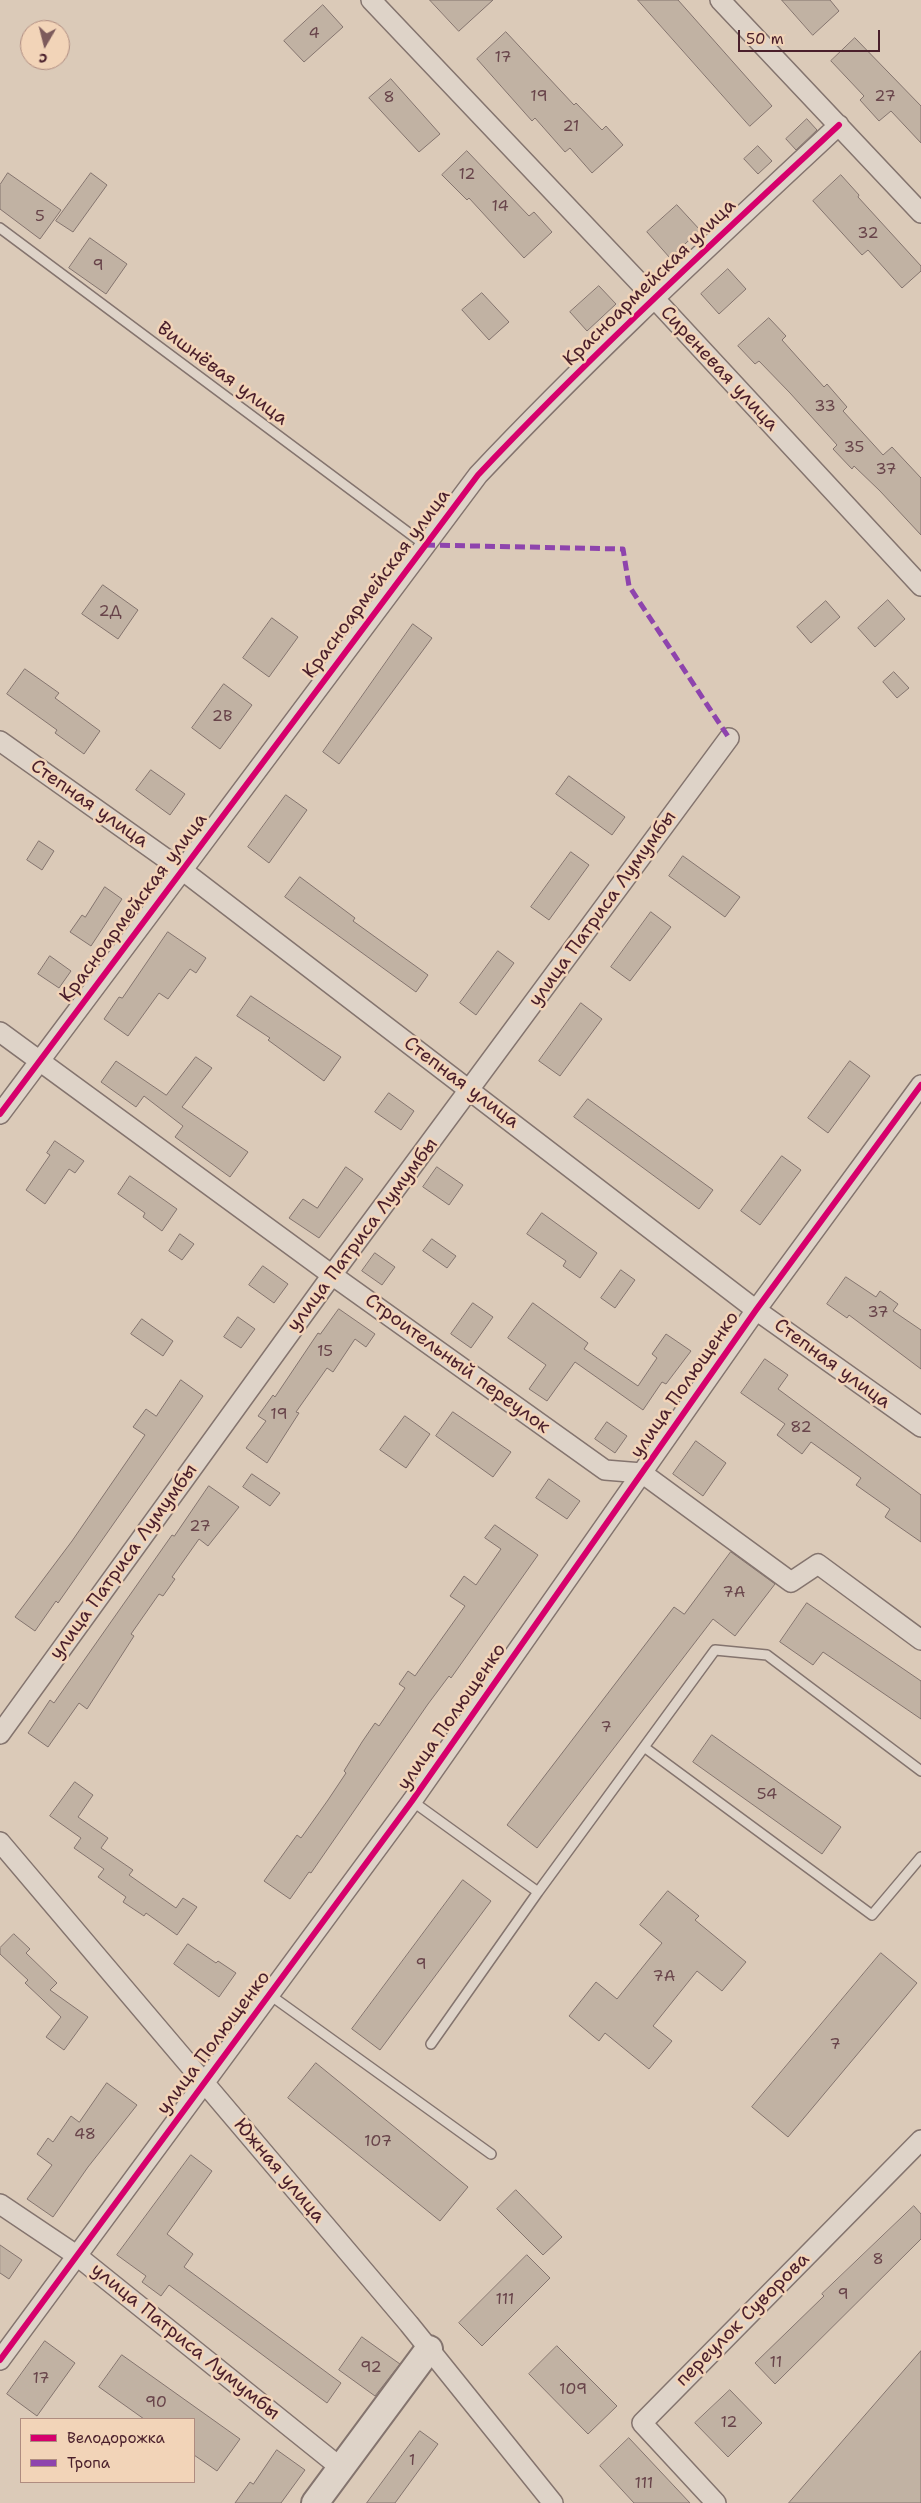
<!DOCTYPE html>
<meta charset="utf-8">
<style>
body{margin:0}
#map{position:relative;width:921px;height:2503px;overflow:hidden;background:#dbcab8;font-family:"Shantell Sans",sans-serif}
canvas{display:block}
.legend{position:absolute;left:20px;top:2418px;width:175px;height:65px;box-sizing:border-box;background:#f2d4b8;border:1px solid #af8c80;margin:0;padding:6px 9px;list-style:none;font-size:15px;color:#4a1f2b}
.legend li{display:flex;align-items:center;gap:10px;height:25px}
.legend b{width:25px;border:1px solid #af8c80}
.north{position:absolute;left:20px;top:20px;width:50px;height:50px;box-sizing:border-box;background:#f2d4b8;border:1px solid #af8c80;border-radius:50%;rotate:188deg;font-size:14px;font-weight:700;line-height:20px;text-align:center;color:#4a1f2b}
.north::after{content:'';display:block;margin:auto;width:18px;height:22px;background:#7d5b5c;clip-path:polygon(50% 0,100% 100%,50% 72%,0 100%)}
.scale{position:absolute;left:738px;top:30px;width:142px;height:22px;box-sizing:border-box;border:2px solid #4a1f2b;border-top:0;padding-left:6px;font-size:15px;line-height:18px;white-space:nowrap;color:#4a1f2b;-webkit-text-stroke:4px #f2d4b8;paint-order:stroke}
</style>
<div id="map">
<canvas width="921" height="2503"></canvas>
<ul class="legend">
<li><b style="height:6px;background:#d6006c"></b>Велодорожка</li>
<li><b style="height:6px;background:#8e44ad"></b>Тропа</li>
</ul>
<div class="north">С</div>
<div class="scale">50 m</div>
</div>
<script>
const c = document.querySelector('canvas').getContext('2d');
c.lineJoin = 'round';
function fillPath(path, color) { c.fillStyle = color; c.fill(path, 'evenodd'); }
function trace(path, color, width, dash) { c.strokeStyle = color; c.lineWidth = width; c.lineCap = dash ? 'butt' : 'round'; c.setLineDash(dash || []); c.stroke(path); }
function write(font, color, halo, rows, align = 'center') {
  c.font = font + ' "Shantell Sans",sans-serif'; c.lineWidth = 5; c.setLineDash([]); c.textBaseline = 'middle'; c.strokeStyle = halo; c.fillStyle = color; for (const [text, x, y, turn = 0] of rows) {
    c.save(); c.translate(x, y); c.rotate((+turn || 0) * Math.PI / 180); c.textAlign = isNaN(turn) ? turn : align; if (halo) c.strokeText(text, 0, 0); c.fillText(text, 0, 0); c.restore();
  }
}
const building = new Path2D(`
 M 430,0 L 493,0 L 459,31 Z
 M 638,0 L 678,0 L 772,106 L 750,126 Z
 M 782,0 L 830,0 L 839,11 L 813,35 Z
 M 323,5 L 343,27 L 304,62 L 284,41 Z
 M 506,32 L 574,105 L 576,103 L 602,130 L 606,126 L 623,145 L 592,173 L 570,148 L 565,152 L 535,118 L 532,121 L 477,59 Z
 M 855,38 L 921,106 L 921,143 L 891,111 L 879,121 L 860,100 L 864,96 L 831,61 Z
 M 391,79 L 440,134 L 419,152 L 369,98 Z
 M 807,119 L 817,130 L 796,150 L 786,139 Z
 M 758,146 L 772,161 L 758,174 L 744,159 Z
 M 467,151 L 529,216 L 534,212 L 552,232 L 524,258 L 469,198 L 467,200 L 442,175 Z
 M 8,173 L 61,210 L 40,239 L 0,209 L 0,185 Z
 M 91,173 L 107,185 L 73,232 L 56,221 Z
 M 841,175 L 859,195 L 858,197 L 921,266 L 921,271 L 902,288 L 868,250 L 862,255 L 813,201 Z
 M 677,205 L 700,230 L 670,258 L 647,232 Z
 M 90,238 L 127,264 L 106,294 L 69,268 Z
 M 728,269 L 746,289 L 719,314 L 701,294 Z
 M 599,286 L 616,304 L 587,331 L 570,312 Z
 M 482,293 L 509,322 L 489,340 L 462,310 Z
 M 769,318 L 786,336 L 782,340 L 824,387 L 827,384 L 847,407 L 843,411 L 883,455 L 892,447 L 921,478 L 921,535 L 880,491 L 854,466 L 852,469 L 833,449 L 837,445 L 790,393 L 759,361 L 755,364 L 738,346 Z
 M 103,585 L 138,610 L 118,639 L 82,614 Z
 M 888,600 L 905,619 L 875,647 L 858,628 Z
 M 826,601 L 840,617 L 811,643 L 797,627 Z
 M 272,618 L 298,637 L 269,677 L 243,658 Z
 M 413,624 L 432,638 L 339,764 L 323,752 Z
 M 25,669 L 59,693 L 55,698 L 100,731 L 84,754 L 55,733 L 57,730 L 7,694 Z
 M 894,672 L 909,688 L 897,698 L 883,682 Z
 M 224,684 L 252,705 L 220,749 L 192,728 Z
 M 151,770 L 185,794 L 170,815 L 136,790 Z
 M 569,776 L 625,817 L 612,835 L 556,794 Z
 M 286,795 L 307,810 L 269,863 L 248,847 Z
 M 39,841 L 54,851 L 42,870 L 27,860 Z
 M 571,852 L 589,865 L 549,920 L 531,907 Z
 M 683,856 L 740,897 L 725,917 L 669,876 Z
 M 300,877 L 355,918 L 353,921 L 428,975 L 416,992 L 285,897 Z
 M 105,887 L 122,899 L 91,946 L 70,932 L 82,915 L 85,917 Z
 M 651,912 L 671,927 L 630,981 L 611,967 Z
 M 168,932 L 206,958 L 196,973 L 190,969 L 168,999 L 159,993 L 128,1036 L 104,1019 L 119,997 L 122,998 Z
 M 498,951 L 514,963 L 476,1015 L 460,1003 Z
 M 50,956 L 71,971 L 59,988 L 38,974 Z
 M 251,996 L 341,1057 L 324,1081 L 268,1040 L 270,1038 L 237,1016 Z
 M 581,1003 L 602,1019 L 560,1076 L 539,1061 Z
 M 196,1057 L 212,1068 L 182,1107 L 248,1152 L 230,1177 L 175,1137 L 183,1126 L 144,1096 L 136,1107 L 101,1082 L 116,1061 L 166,1095 Z
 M 850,1061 L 870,1076 L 828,1133 L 808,1118 Z
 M 389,1093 L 414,1111 L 401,1130 L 375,1112 Z
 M 588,1099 L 713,1190 L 699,1209 L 574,1117 Z
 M 55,1141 L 84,1161 L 75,1173 L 69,1169 L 45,1204 L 26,1190 L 50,1155 L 47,1153 Z
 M 782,1156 L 801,1170 L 760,1225 L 741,1211 Z
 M 346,1167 L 363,1179 L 319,1238 L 289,1218 L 303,1199 L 317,1208 Z
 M 437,1167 L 463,1185 L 449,1205 L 423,1187 Z
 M 130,1176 L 177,1209 L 162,1231 L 143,1217 L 145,1213 L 118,1194 Z
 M 542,1213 L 597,1253 L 580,1278 L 563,1266 L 566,1261 L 527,1234 Z
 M 180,1234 L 194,1244 L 182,1260 L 169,1251 Z
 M 432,1239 L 456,1256 L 447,1268 L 423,1251 Z
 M 375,1253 L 395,1267 L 382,1285 L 362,1271 Z
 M 263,1266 L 288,1284 L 274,1303 L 249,1285 Z
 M 621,1270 L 635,1280 L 615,1308 L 601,1298 Z
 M 846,1277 L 876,1297 L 880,1291 L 898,1304 L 893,1311 L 921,1330 L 921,1369 L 849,1315 L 847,1318 L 827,1304 Z
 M 473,1303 L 493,1317 L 471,1348 L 451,1334 Z
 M 533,1303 L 588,1343 L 584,1349 L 638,1386 L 657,1358 L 652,1354 L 666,1334 L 691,1351 L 666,1384 L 662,1382 L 643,1410 L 575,1362 L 547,1401 L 529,1389 L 546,1365 L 508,1338 Z
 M 339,1309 L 375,1334 L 366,1347 L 355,1339 L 333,1372 L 327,1368 L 296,1412 L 299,1413 L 267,1463 L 246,1448 L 266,1421 L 258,1416 L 273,1395 L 275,1397 L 318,1333 L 320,1334 Z
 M 238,1317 L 255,1329 L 241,1348 L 224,1337 Z
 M 142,1319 L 173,1341 L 163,1356 L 131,1334 Z
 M 765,1359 L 788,1375 L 778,1389 L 921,1495 L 921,1542 L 885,1517 L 890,1509 L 856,1485 L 861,1478 L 811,1442 L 802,1454 L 777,1435 L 785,1424 L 741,1393 Z
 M 181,1380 L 203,1396 L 58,1603 L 56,1601 L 35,1631 L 15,1617 L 72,1541 L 145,1435 L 133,1427 L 146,1409 L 156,1416 Z
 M 453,1412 L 511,1452 L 493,1477 L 436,1436 Z
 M 405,1416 L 430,1434 L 406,1468 L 380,1450 Z
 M 607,1422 L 627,1436 L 615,1453 L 595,1439 Z
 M 696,1441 L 726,1463 L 703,1496 L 673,1474 Z
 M 252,1474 L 280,1493 L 270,1506 L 243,1487 Z
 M 549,1479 L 580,1501 L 567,1519 L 536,1498 Z
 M 209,1486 L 239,1507 L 208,1546 L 199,1539 L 172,1577 L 175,1579 L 163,1596 L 159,1594 L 131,1634 L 134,1636 L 87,1709 L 79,1703 L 48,1747 L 28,1733 L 50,1700 L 54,1703 L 172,1535 L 174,1536 Z
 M 495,1525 L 538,1555 L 451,1678 L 449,1676 L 428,1704 L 311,1873 L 309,1872 L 290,1899 L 264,1881 L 297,1835 L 301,1838 L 328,1800 L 346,1773 L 344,1771 L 362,1742 L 375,1723 L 379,1726 L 405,1688 L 399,1684 L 408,1671 L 415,1676 L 465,1606 L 450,1596 L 464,1576 L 476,1585 L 501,1549 L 485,1538 Z
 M 731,1552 L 775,1584 L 735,1636 L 713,1619 L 537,1848 L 507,1825 L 674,1607 L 684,1614 Z
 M 807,1603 L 921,1681 L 921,1719 L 823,1652 L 813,1665 L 780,1642 Z
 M 712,1735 L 841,1827 L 822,1854 L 693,1762 Z
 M 75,1782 L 93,1795 L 78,1817 L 108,1838 L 101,1848 L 133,1870 L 129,1875 L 176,1908 L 183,1898 L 197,1907 L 177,1935 L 146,1913 L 144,1916 L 123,1902 L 126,1897 L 98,1877 L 104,1869 L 74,1848 L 81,1838 L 50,1816 Z
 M 463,1880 L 491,1901 L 380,2050 L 352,2029 Z
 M 668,1891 L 699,1916 L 695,1920 L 746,1962 L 722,1991 L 697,1971 L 653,2026 L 672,2041 L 649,2069 L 605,2033 L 599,2041 L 569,2016 L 596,1982 L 617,1999 L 662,1943 L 640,1925 Z
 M 14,1934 L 30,1949 L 26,1953 L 57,1983 L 50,1990 L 88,2017 L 64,2050 L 46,2037 L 61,2017 L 25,1983 L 28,1980 L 0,1954 L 0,1948 Z
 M 188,1944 L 216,1963 L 218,1961 L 236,1973 L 219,1997 L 174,1964 Z
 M 881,1953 L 917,1983 L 788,2137 L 752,2107 Z
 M 316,2063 L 468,2187 L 440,2221 L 288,2098 Z
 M 107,2083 L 137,2105 L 88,2167 L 53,2217 L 27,2199 L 52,2165 L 37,2154 L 48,2138 L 53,2142 L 71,2116 L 79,2122 Z
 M 191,2155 L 212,2171 L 167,2234 L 193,2254 L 184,2267 L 341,2383 L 327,2403 L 169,2285 L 161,2296 L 142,2282 L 146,2276 L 117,2255 Z
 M 516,2190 L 562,2237 L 543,2255 L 497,2209 Z
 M 914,2206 L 921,2214 L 921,2239 L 775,2384 L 755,2363 L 824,2296 L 822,2294 Z
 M 0,2245 L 22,2260 L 9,2279 L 0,2273 Z
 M 527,2255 L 550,2278 L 482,2346 L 459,2323 Z
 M 362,2337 L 400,2364 L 375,2396 L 339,2370 Z
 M 45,2341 L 75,2363 L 37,2416 L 7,2394 Z
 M 557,2346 L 617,2406 L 588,2434 L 529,2374 Z
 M 921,2351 L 921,2503 L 789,2503 Z
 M 122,2355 L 240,2439 L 217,2471 L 194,2455 L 194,2419 L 144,2419 L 99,2387 Z
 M 730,2390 L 762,2423 L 728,2457 L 695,2423 Z
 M 420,2431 L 438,2444 L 395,2503 L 367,2503 Z
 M 629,2438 L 690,2503 L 634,2503 L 600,2466 Z
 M 277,2450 L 305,2470 L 281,2503 L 235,2503 L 250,2482 L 253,2484 Z`);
fillPath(building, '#c1b2a3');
trace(building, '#84746e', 1);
const lane = new Path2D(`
 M 0,228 L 425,545
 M 644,1747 L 872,1915 L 921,1857
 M 412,1801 L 538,1892 L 715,1650 L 767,1655 L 921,1771
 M 270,1995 L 491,2154
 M 431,2044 L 538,1892`);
const street = new Path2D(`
 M 371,0 L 654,298 L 921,586
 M 720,0 L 921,213
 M 0,741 L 182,870 L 756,1310 L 921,1427
 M 0,1032 L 332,1275 L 605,1470 L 642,1473 L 791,1582 L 818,1564 L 921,1640
 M 0,1114 L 478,475 C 593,353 716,240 839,125
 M 0,1734 L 332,1275 L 729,738
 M 0,1842 L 409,2324 L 553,2503
 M 0,2204 L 76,2255 L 341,2468
 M 0,2360 L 412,1801 L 756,1310 L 921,1085
 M 716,2503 L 642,2423 L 921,2140`);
const secondary = new Path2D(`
 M 315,2503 L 429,2349`);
trace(lane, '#84746e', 12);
trace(street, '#84746e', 22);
trace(secondary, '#84746e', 30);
trace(lane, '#ded3c8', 9);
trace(street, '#ded3c8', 19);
trace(secondary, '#ded3c8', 26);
trace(new Path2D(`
 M 425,545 L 623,549 L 629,586 L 729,738`), '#8e44ad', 5, [10, 5]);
trace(new Path2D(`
 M 0,1114 L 478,475 C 593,353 716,240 839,125
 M 0,2360 L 412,1801 L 756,1310 L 921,1085`), '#d6006c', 6);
write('16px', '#68444a', null, [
 ["4",314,34],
 ["17",503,58],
 ["19",539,97],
 ["27",885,97],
 ["8",389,98],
 ["21",571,127],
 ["12",467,175],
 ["14",500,207],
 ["5",40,217],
 ["32",868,234],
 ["9",98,266],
 ["33",825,407],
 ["35",854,448],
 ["37",886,470],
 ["2Д",110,612],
 ["2В",222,717],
 ["37",878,1313],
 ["15",325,1352],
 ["19",279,1415],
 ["82",801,1428],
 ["27",200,1527],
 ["7А",734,1593],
 ["7",606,1728],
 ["54",767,1795],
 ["9",421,1965],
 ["7А",664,1977],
 ["7",835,2045],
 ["48",85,2135],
 ["107",378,2142],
 ["8",878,2260],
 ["9",843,2295],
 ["111",505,2300],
 ["11",776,2363],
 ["92",371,2368],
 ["17",41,2379],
 ["109",573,2390],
 ["90",156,2403],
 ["12",729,2423],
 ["1",412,2461],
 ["111",644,2484]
]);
write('19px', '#4a1f2b', '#f2d4b8', [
 ["Красноармейская улица",650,283,-44],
 ["Сиреневая улица",719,369,47],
 ["Вишнёвая улица",222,374,37],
 ["Красноармейская улица",377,584,-53],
 ["Степная улица",89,804,35],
 ["Красноармейская улица",134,908,-53],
 ["улица Патриса Лумумбы",603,909,-54],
 ["Степная улица",461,1083,37],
 ["улица Патриса Лумумбы",363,1235,-53],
 ["Строительный переулок",457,1364,36],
 ["Степная улица",832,1364,36],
 ["улица Полющенко",685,1385,-55],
 ["улица Патриса Лумумбы",124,1562,-54],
 ["улица Полющенко",452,1717,-55],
 ["улица Полющенко",214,2043,-53],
 ["Южная улица",279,2171,50],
 ["переулок Суворова",743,2320,-45],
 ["улица Патриса Лумумбы",185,2342,39]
]);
</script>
